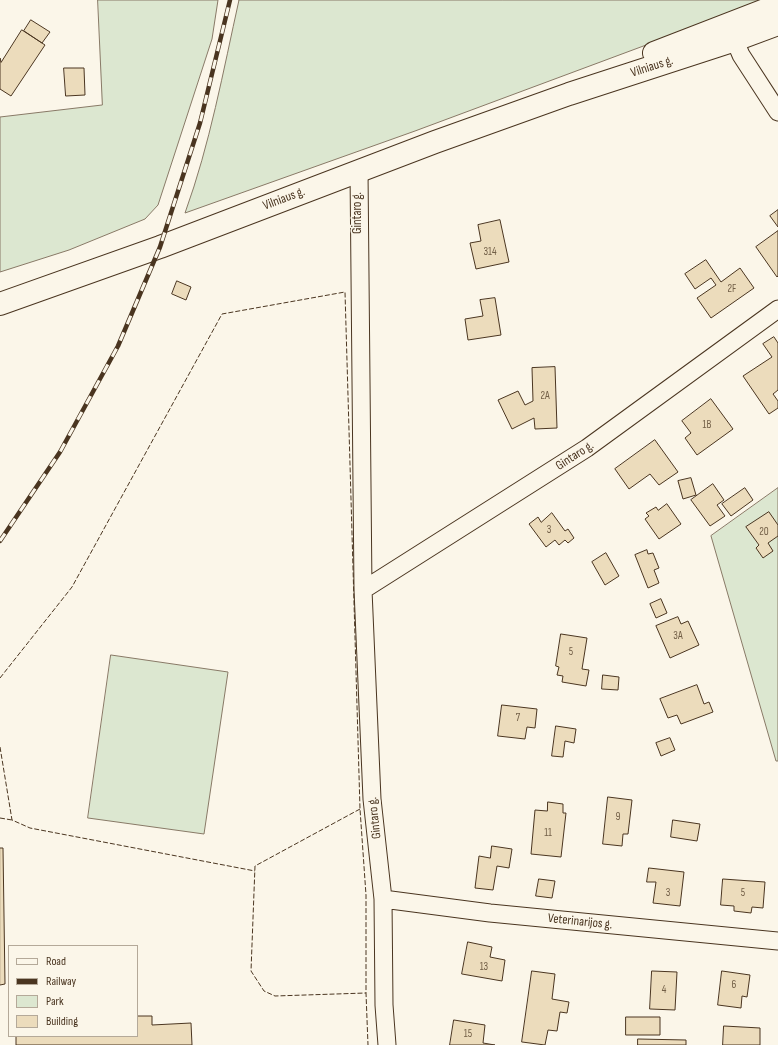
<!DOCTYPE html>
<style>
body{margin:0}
#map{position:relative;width:778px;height:1045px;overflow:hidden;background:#fbf6e9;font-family:"Sofia Sans Condensed",sans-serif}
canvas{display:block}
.legend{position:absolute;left:8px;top:945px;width:130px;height:92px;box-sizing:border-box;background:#fbf6e9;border:1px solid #b4a999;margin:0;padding:5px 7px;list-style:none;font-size:12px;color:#4a3520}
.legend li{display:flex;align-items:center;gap:8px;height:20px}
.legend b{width:20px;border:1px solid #b4a999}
</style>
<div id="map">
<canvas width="778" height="1045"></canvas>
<ul class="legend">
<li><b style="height:5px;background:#fbf6e9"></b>Road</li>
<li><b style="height:5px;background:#4a3520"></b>Railway</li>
<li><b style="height:11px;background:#dce7d0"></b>Park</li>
<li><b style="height:11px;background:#ecdcbc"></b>Building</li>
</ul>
</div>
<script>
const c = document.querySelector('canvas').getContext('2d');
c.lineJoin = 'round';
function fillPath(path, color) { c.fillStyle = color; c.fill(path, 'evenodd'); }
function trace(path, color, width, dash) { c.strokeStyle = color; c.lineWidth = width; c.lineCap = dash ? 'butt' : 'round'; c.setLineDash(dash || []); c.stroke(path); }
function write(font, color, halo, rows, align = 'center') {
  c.font = font + ' "Sofia Sans Condensed",sans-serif'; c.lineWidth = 3; c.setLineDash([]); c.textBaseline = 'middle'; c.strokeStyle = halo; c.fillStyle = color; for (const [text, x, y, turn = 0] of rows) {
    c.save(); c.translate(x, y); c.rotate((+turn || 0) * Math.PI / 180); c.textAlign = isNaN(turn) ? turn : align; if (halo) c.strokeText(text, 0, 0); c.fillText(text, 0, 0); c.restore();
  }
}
const green = new Path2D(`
 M 98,0 L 218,0 L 212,39 L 158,205 L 145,219 L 69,250 L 0,272 L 0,117 L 102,105 Z
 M 239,0 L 767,0 L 415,131 L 185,213 C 210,144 223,72 239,0 Z
 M 778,488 L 778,761 L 776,761 L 711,536 Z
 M 111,655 L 228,672 L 204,834 L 88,818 Z`);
fillPath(green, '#dce7d0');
trace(green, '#887966', 1);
const building = new Path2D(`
 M 31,20 L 50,32 L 42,43 L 24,31 Z
 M 22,30 L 45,45 L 11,96 L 0,89 L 0,58 L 1,62 Z
 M 64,68 L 84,68 L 85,95 L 66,96 Z
 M 778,210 L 778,227 L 770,216 Z
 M 500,220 L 509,262 L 476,269 L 470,243 L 481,241 L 478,225 Z
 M 778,231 L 778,276 L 777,277 L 756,247 Z
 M 706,260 L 721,282 L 740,268 L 754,288 L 711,318 L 697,298 L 716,285 L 711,278 L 695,289 L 685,274 Z
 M 177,281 L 191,287 L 186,300 L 172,294 Z
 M 495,298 L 501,335 L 468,340 L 465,319 L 483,316 L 480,300 Z
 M 774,337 L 778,343 L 778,390 L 773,394 L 778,401 L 778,408 L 769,414 L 743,376 L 772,357 L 763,344 Z
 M 555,367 L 557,428 L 535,429 L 534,418 L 512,429 L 498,400 L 518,391 L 525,405 L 533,401 L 532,368 Z
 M 711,399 L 733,429 L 697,455 L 685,438 L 691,433 L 682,421 Z
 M 655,440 L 678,472 L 659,485 L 650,474 L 629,489 L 615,469 Z
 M 691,478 L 696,495 L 683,499 L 678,481 Z
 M 713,484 L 724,500 L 717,505 L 725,516 L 710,526 L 691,500 Z
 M 745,488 L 753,500 L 731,516 L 722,504 Z
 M 667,504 L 681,524 L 659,539 L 645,519 L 649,516 L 646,513 L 656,507 L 658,510 Z
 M 769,512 L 778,525 L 778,536 L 768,543 L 773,551 L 763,558 L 756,548 L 759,545 L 746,527 Z
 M 552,513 L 565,531 L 568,529 L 574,538 L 568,543 L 565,540 L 559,545 L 555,540 L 546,547 L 529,524 L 538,517 L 541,522 Z
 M 647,550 L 648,554 L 653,553 L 659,568 L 654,570 L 659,583 L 648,588 L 635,555 Z
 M 606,553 L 619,576 L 605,585 L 592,562 Z
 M 661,599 L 667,613 L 656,618 L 650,604 Z
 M 678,617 L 681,624 L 688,621 L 699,645 L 670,658 L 656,626 Z
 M 561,634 L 587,638 L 582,669 L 589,670 L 586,686 L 562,682 L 563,676 L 557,675 L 559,667 L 556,666 Z
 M 603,675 L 619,677 L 618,690 L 602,689 Z
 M 697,685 L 704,704 L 709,702 L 713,712 L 681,724 L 677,715 L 668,718 L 660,699 Z
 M 502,705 L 537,709 L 535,728 L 527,727 L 525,739 L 498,736 Z
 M 556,726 L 576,729 L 574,743 L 565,741 L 563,757 L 552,756 Z
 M 670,738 L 675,750 L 661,756 L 656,743 Z
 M 608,797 L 632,800 L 628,834 L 623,834 L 622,846 L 603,844 Z
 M 548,802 L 563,804 L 563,813 L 566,813 L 561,857 L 531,854 L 535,810 L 547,811 Z
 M 673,820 L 700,824 L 697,841 L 671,837 Z
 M 492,846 L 512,849 L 509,868 L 497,866 L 493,890 L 475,888 L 479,856 L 490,858 Z
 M 0,848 L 3,848 L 5,984 L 0,985 Z
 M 649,868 L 684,872 L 680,906 L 653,903 L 656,882 L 647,882 Z
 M 539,879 L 555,881 L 552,898 L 536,896 Z
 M 723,879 L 765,882 L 763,908 L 752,907 L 751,913 L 734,911 L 734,906 L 721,905 Z
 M 468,942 L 492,947 L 490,957 L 505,960 L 502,981 L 462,974 Z
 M 532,971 L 555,974 L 552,999 L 569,1002 L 567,1013 L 560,1012 L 557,1031 L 548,1030 L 545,1045 L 522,1042 Z
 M 652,971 L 677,972 L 675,1010 L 650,1009 Z
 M 722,971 L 750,975 L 747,997 L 742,996 L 741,1008 L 718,1005 Z
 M 137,1016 L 152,1016 L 152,1025 L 191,1023 L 192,1045 L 16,1045 L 16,1036 L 137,1036 Z
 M 626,1017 L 660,1017 L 660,1035 L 626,1035 Z
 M 454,1020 L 485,1025 L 483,1043 L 495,1045 L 450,1045 Z
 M 724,1026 L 760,1028 L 760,1045 L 723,1045 Z
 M 638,1039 L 686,1040 L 686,1045 L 638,1045 Z`);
fillPath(building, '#ecdcbc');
trace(building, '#4a3520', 1);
const minor = new Path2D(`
 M 730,29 L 741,55 L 778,112
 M 359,171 L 363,590 L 372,799 L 383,899 L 384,1005 L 387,1045
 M 363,590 L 587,448 L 778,309
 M 383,899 L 490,913 L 778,941`);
const trunk = new Path2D(`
 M 654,53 L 778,5
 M 0,304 L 160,247 L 435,142 L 569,94 L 735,40 L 778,24`);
trace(minor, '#4a3520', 19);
trace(trunk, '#4a3520', 24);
trace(minor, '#fbf6e9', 17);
trace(trunk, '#fbf6e9', 22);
const rail = new Path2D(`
 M 0,541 L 60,452 L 118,346 L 160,247 L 200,123 L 230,0`);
trace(rail, '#4a3520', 4.5);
trace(rail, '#fbf6e9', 3, [9]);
trace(new Path2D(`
 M 0,678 L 72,587 L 222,314 L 345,292 L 360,809 L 366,895 L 366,993 L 368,1045
 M 0,747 L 12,820 L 30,828 L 255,871
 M 360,809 L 255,866 L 251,971 L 264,991 L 275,996 L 366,993
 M 0,818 L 12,820`), '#4a3520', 1, [5, 2]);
write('11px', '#725f47', null, [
 ["314",490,252],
 ["2F",732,289],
 ["2A",545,396],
 ["1B",707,425],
 ["3",549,530],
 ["20",764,532],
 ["3A",678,636],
 ["5",571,652],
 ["7",518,718],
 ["9",618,817],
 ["11",548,833],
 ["3",668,893],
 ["5",743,893],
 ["13",484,967],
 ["6",734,985],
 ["4",664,990],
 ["15",468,1034]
]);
write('13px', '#4a3520', '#fbf6e9', [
 ["Vilniaus g.",652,67,-18],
 ["Vilniaus g.",284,199,-21],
 ["Gintaro g.",358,213,-90],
 ["Gintaro g.",575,456,-33],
 ["Gintaro g.",375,818,-96],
 ["Veterinarijos g.",580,922,6]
]);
</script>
